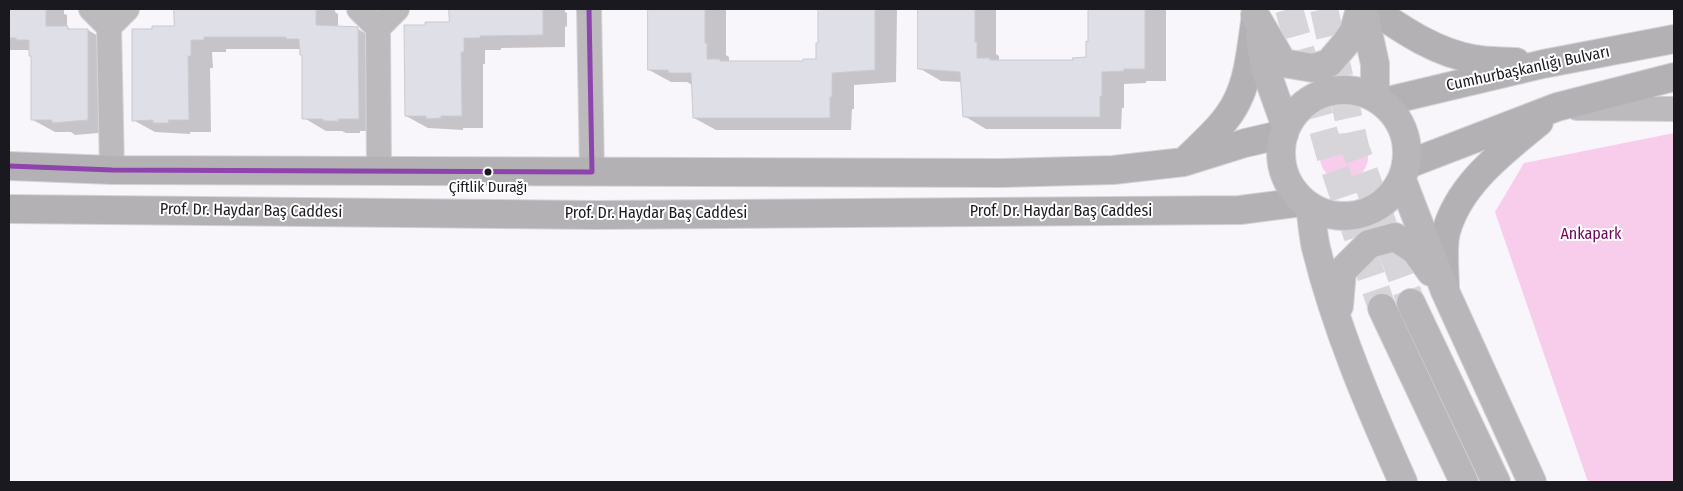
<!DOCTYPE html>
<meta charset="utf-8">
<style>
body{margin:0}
#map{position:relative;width:1683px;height:491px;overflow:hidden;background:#f8f6fb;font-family:"Fira Sans Condensed",sans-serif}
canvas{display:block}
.frame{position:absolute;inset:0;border:10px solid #1b1920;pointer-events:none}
</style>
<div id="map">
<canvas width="1683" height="491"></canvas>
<div class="frame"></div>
</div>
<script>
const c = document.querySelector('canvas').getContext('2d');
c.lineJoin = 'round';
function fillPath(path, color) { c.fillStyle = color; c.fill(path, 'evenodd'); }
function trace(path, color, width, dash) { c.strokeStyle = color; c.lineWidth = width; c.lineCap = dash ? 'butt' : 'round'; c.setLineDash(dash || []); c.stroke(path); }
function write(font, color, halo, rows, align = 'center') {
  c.font = font + ' "Fira Sans Condensed",sans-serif'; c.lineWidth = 4; c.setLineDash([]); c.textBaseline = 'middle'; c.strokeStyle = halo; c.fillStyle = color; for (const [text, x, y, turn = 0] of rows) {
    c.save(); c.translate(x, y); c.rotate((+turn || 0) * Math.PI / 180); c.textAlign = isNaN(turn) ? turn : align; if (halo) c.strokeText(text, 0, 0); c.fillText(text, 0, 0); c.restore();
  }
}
fillPath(new Path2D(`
 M 1674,133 L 1674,482 L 1588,482 L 1495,212 L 1524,163 Z
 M1320 157a24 24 0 1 1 48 0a24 24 0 1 1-48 0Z`), '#f7cdeb');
fillPath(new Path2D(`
 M 9,9 L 64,9 L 64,14 L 67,15 L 67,27 L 72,30 L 88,30 L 110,43 L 110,132 L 75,135 L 71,132 L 55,132 L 33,120 L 32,57 L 30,56 L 30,50 L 9,50 Z
 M 176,9 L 335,9 L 335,12 L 338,14 L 338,26 L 342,28 L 358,29 L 380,42 L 381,131 L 360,131 L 360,133 L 346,133 L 342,131 L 326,131 L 304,118 L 303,55 L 301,49 L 226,49 L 226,52 L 212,52 L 213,68 L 210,68 L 211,132 L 190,132 L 190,134 L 155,132 L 133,120 L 154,30 L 175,27 Z
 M 451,9 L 565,9 L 565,12 L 567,13 L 567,27 L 565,26 L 565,47 L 501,48 L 501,50 L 485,50 L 485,64 L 483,64 L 483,128 L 463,128 L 463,130 L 428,128 L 406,116 L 426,26 L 451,23 Z
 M 649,9 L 726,9 L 726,55 L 729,57 L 729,62 L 804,62 L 817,60 L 819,44 L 819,9 L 897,9 L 896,82 L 854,85 L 854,109 L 852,109 L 851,130 L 716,130 L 694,118 L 692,85 L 687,82 L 671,82 L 649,70 Z
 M 919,9 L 996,9 L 996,54 L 999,56 L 999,61 L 1074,61 L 1087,58 L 1089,43 L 1089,9 L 1166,9 L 1166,81 L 1146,81 L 1146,83 L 1124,84 L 1124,108 L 1122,108 L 1121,129 L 986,129 L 964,116 L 962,82 L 941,81 L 919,68 Z`), '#0003');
const building = new Path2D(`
 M 9,9 L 46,9 L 46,26 L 68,26 L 67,29 L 88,29 L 88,120 L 52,123 L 52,120 L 31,120 L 31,56 L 29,56 L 29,40 L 16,40 L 16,38 L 9,38 Z
 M 174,9 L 316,9 L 316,25 L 358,27 L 359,119 L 338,119 L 339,121 L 323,121 L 323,119 L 302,119 L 302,55 L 300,55 L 299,39 L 286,39 L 286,37 L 204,37 L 204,40 L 191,40 L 191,56 L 188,56 L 189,120 L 168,120 L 169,123 L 153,123 L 153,120 L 132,121 L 132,29 L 152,29 L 152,26 L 174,26 Z
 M 449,9 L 543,9 L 543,35 L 480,36 L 480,38 L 464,38 L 464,52 L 461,52 L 462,116 L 441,116 L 441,118 L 426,119 L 426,116 L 405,116 L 404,25 L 425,25 L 425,22 L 449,22 Z
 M 648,9 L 705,9 L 705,43 L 707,43 L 707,59 L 720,59 L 720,61 L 803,61 L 803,59 L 816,59 L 816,43 L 818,43 L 818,9 L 875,9 L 875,70 L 832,73 L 832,97 L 830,97 L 830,118 L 693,118 L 691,73 L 669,73 L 668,70 L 648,70 Z
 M 918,9 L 975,9 L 975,42 L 977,42 L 977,58 L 990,58 L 990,60 L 1073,60 L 1072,58 L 1086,57 L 1086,41 L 1088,42 L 1088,9 L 1145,9 L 1145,69 L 1124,69 L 1124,71 L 1102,72 L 1102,96 L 1100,96 L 1100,117 L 963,117 L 960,72 L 918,69 Z`);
fillPath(building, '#dfdfe8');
trace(building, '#cacad0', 1);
trace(new Path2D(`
 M 1289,9 L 1331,158 L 1382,308
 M 1324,9 L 1355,147 L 1411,303`), '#d7d5da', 28, [28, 14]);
const minor = new Path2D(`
 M 91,9 L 109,27 L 112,170
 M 359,9 L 378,28 L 397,9
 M 589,9 L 592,172
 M 109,27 L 127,9
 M 378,28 L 379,171
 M 1577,108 L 1674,109`);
const major = new Path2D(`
 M 1372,9 C 1403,30 1436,53 1474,59 C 1488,62 1502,61 1516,62
 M 1383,102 L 1543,64 L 1674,39
 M 1186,160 C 1204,142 1226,124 1237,101 C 1249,77 1251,48 1255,22
 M 1406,165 L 1557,107 L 1674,77
 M 9,166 L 112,170 L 1002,173 L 1113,170 L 1184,162 L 1245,143 L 1284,134
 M 9,209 L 596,215 L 1240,210 L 1302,202
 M 1445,290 C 1445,274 1442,247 1446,232 C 1459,184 1503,152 1539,122`);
const highway = new Path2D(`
 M 1363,9 L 1375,64 L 1375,97
 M 1255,15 L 1283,63 L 1313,68 L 1329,63 L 1346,43 L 1354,31 L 1360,9
 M 1260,37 L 1265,68 L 1286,127
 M1281 153a63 63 0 1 1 126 0a63 63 0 1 1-126 0Z
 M 1402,180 L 1445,291 L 1532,482
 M 1310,206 C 1312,220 1313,235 1316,248 C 1336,329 1369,406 1403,482
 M 1411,303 L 1496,482
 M 1339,306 L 1342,271 L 1369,244 L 1395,237 L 1415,250 L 1431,272
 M 1382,308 L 1464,482`);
trace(minor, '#d5d3d7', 26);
trace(major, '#d5d3d7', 30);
trace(highway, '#d5d3d7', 30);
trace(minor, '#bcbabc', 24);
trace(major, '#b4b1b5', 28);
trace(highway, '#b9b6ba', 28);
trace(new Path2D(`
 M 9,166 L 112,170 L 592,172 L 589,9`), '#8e44ad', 5);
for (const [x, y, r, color] of [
 [488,172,4.5,"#1b1920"]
]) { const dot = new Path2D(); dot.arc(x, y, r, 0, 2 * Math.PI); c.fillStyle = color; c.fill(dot); trace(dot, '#fff', 2); }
write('15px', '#1b1920', '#fff', [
 ["Çiftlik Durağı",488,188]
]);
write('16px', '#1b1920', '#fff', [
 ["Cumhurbaşkanlığı Bulvarı",1528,69,-12],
 ["Prof. Dr. Haydar Baş Caddesi",251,211,1],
 ["Prof. Dr. Haydar Baş Caddesi",1061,212],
 ["Prof. Dr. Haydar Baş Caddesi",656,214]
]);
write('16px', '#6f0659', '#fff', [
 ["Ankapark",1591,235]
]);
</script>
